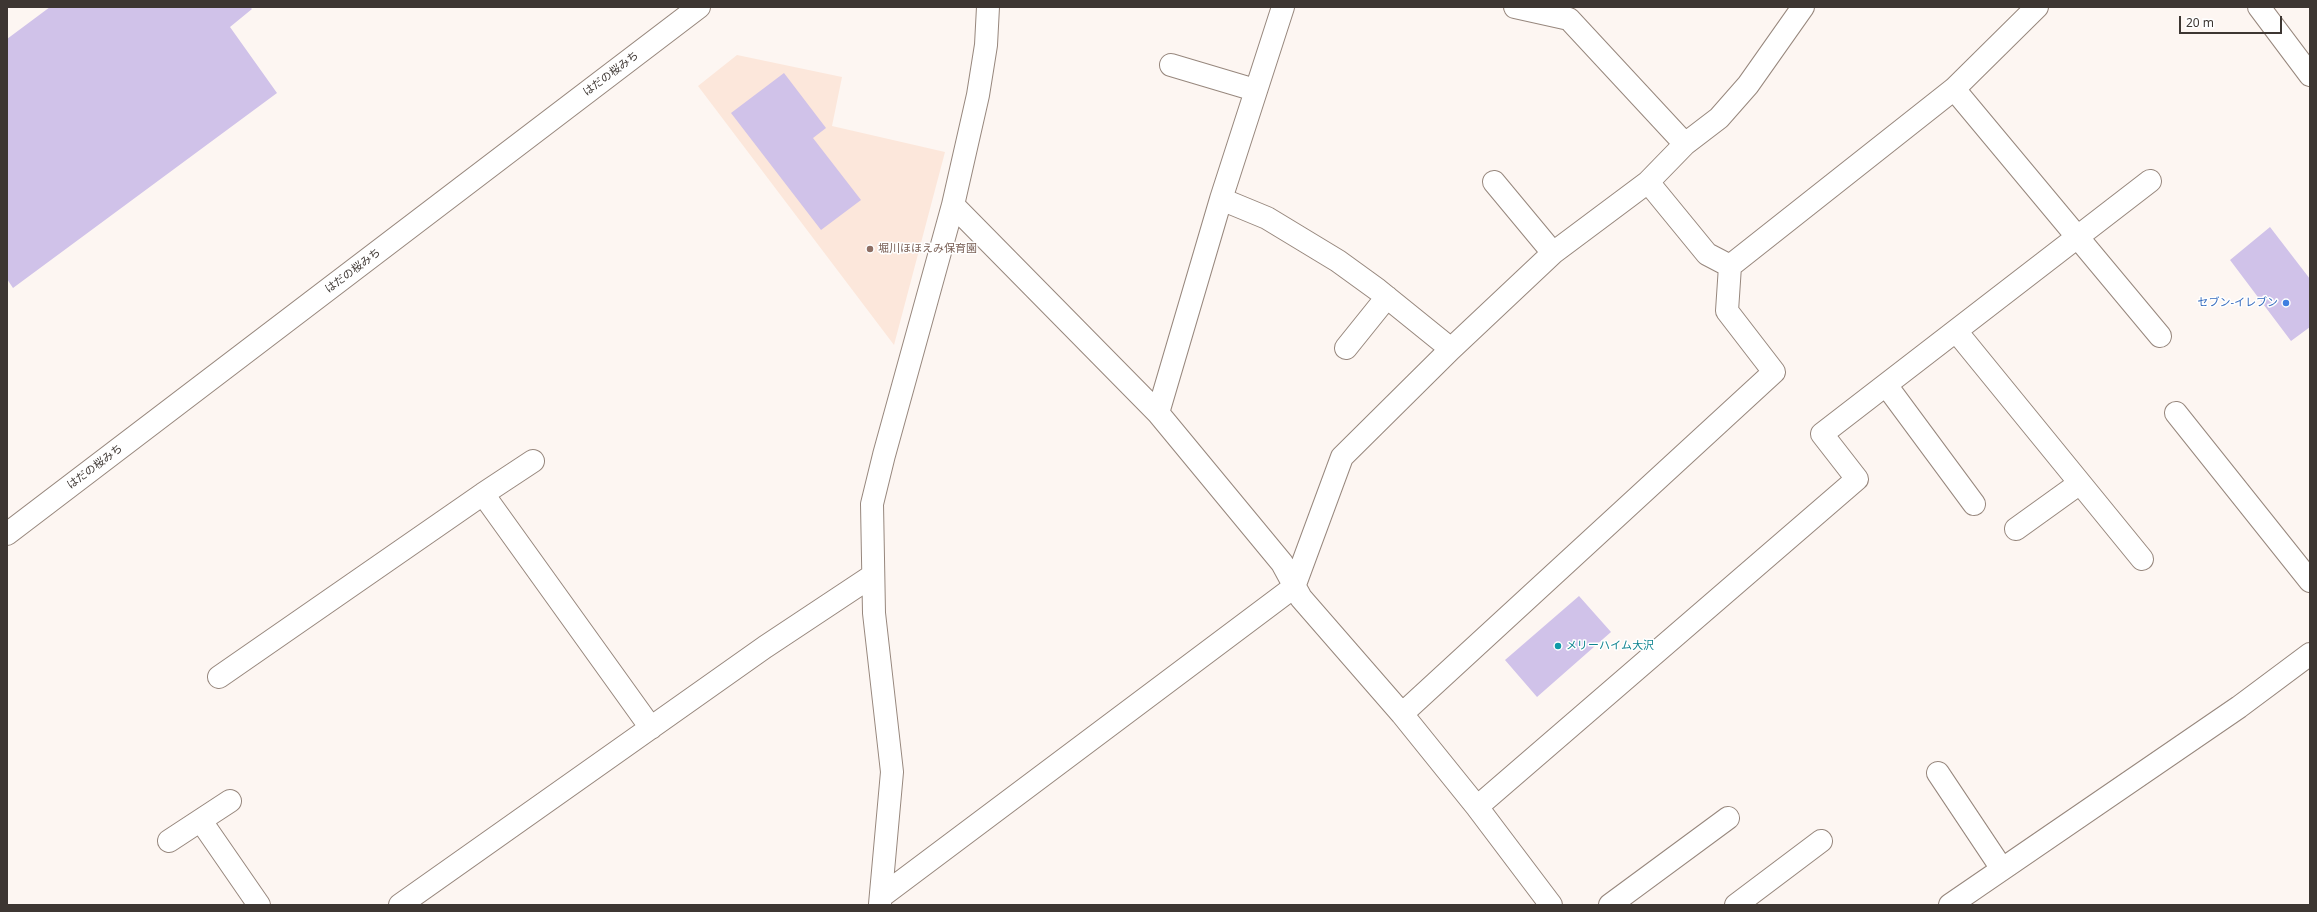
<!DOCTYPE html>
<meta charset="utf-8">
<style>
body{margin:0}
#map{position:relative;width:2317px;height:912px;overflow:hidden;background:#fdf6f2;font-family:"Noto Sans",sans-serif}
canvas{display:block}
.frame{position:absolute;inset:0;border:8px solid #3d3632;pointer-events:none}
.scale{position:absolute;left:2179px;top:16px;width:103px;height:18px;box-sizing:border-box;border:2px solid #3d3632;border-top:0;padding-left:5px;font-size:12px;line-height:14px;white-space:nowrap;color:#3d3632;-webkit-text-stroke:3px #fff;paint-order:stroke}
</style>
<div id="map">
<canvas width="2317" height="912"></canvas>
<div class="frame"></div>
<div class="scale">20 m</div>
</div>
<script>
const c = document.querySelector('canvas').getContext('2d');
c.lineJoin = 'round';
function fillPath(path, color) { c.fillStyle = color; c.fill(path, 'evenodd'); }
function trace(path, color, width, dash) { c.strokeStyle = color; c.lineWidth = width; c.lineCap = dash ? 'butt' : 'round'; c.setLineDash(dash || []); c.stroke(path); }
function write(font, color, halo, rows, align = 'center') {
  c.font = font + ' "Noto Sans","Noto Sans JP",sans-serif'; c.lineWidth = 3; c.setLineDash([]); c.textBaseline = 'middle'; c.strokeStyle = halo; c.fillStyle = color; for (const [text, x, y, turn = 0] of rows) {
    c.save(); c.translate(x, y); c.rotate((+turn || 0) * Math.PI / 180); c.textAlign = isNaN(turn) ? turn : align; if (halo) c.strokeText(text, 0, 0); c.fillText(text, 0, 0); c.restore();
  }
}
fillPath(new Path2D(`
 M 737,55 L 842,77 L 832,126 L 945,152 L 894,345 L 698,86 Z`), '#fce7db');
fillPath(new Path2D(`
 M 50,7 L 250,7 L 252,9 L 230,27 L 277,93 L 13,288 L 7,279 L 7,39 Z
 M 784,73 L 826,128 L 813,138 L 861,200 L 821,230 L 731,113 Z
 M 2270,227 L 2310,279 L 2310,327 L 2291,341 L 2230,260 Z
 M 1579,596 L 1611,632 L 1537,697 L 1505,660 Z`), '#d0c2e9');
const minor = new Path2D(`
 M 1515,7 L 1569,19 L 1685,144
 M 2259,7 L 2310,75
 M 1171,65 L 1255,90
 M 1954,89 L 2160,336
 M 1494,182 L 1553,253
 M 1648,182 L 1707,254 L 1730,266
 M 1221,199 L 1267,218 L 1338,261 L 1378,290 L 1451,349
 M 953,205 L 1158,413 L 1282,563 L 1301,598 L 1402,714 L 1477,807 L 1551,905
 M 1956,331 L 2142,559
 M 1346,348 L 1387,297
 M 1886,385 L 1974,504
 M 1158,413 L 1221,199 L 1283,7
 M 2176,413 L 2310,581
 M 483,494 L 533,461
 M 2016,529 L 2080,483
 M 7,534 L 699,7
 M 219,677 L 483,494 L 651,728
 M 1402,714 L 1774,372 L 1727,311 L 1730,266 L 1954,89 L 2037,7
 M 1938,773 L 2002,869
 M 1477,807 L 1857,479 L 1822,434 L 2150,181
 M 201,821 L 259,905
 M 169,841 L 230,801
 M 882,896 L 1294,587 L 1342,457 L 1451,349 L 1553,253 L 1648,182 L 1685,144 L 1719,118 L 1748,85 L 1803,7
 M 880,904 L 892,772 L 874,613 L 872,504 L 884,455 L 953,205 L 978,95 L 986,45 L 988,7
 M 400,905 L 765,647 L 872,576
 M 1610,905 L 1728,818
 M 1736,905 L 1821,841
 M 1950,905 L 2239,707 L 2310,654`);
trace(minor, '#97877d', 24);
trace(minor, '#fff', 22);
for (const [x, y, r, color] of [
 [870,249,4,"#8d6e63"],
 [2286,303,4,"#3f7fe0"],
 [1558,646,4,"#0f9aa8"]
]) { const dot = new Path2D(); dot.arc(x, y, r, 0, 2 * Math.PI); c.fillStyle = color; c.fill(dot); trace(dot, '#fff', 1.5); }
write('11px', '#3d3632', '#fff', [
 ["はだの桜みち",611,74,-37],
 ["はだの桜みち",353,271,-37],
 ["はだの桜みち",95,467,-37]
]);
write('11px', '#785e54', '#fff', [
 ["堀川ほほえみ保育園",878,249]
], 'left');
write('11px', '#366cbe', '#fff', [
 ["セブン-イレブン",2278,303]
], 'right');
write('11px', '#0d838f', '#fff', [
 ["メリーハイム大沢",1566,646]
], 'left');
</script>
